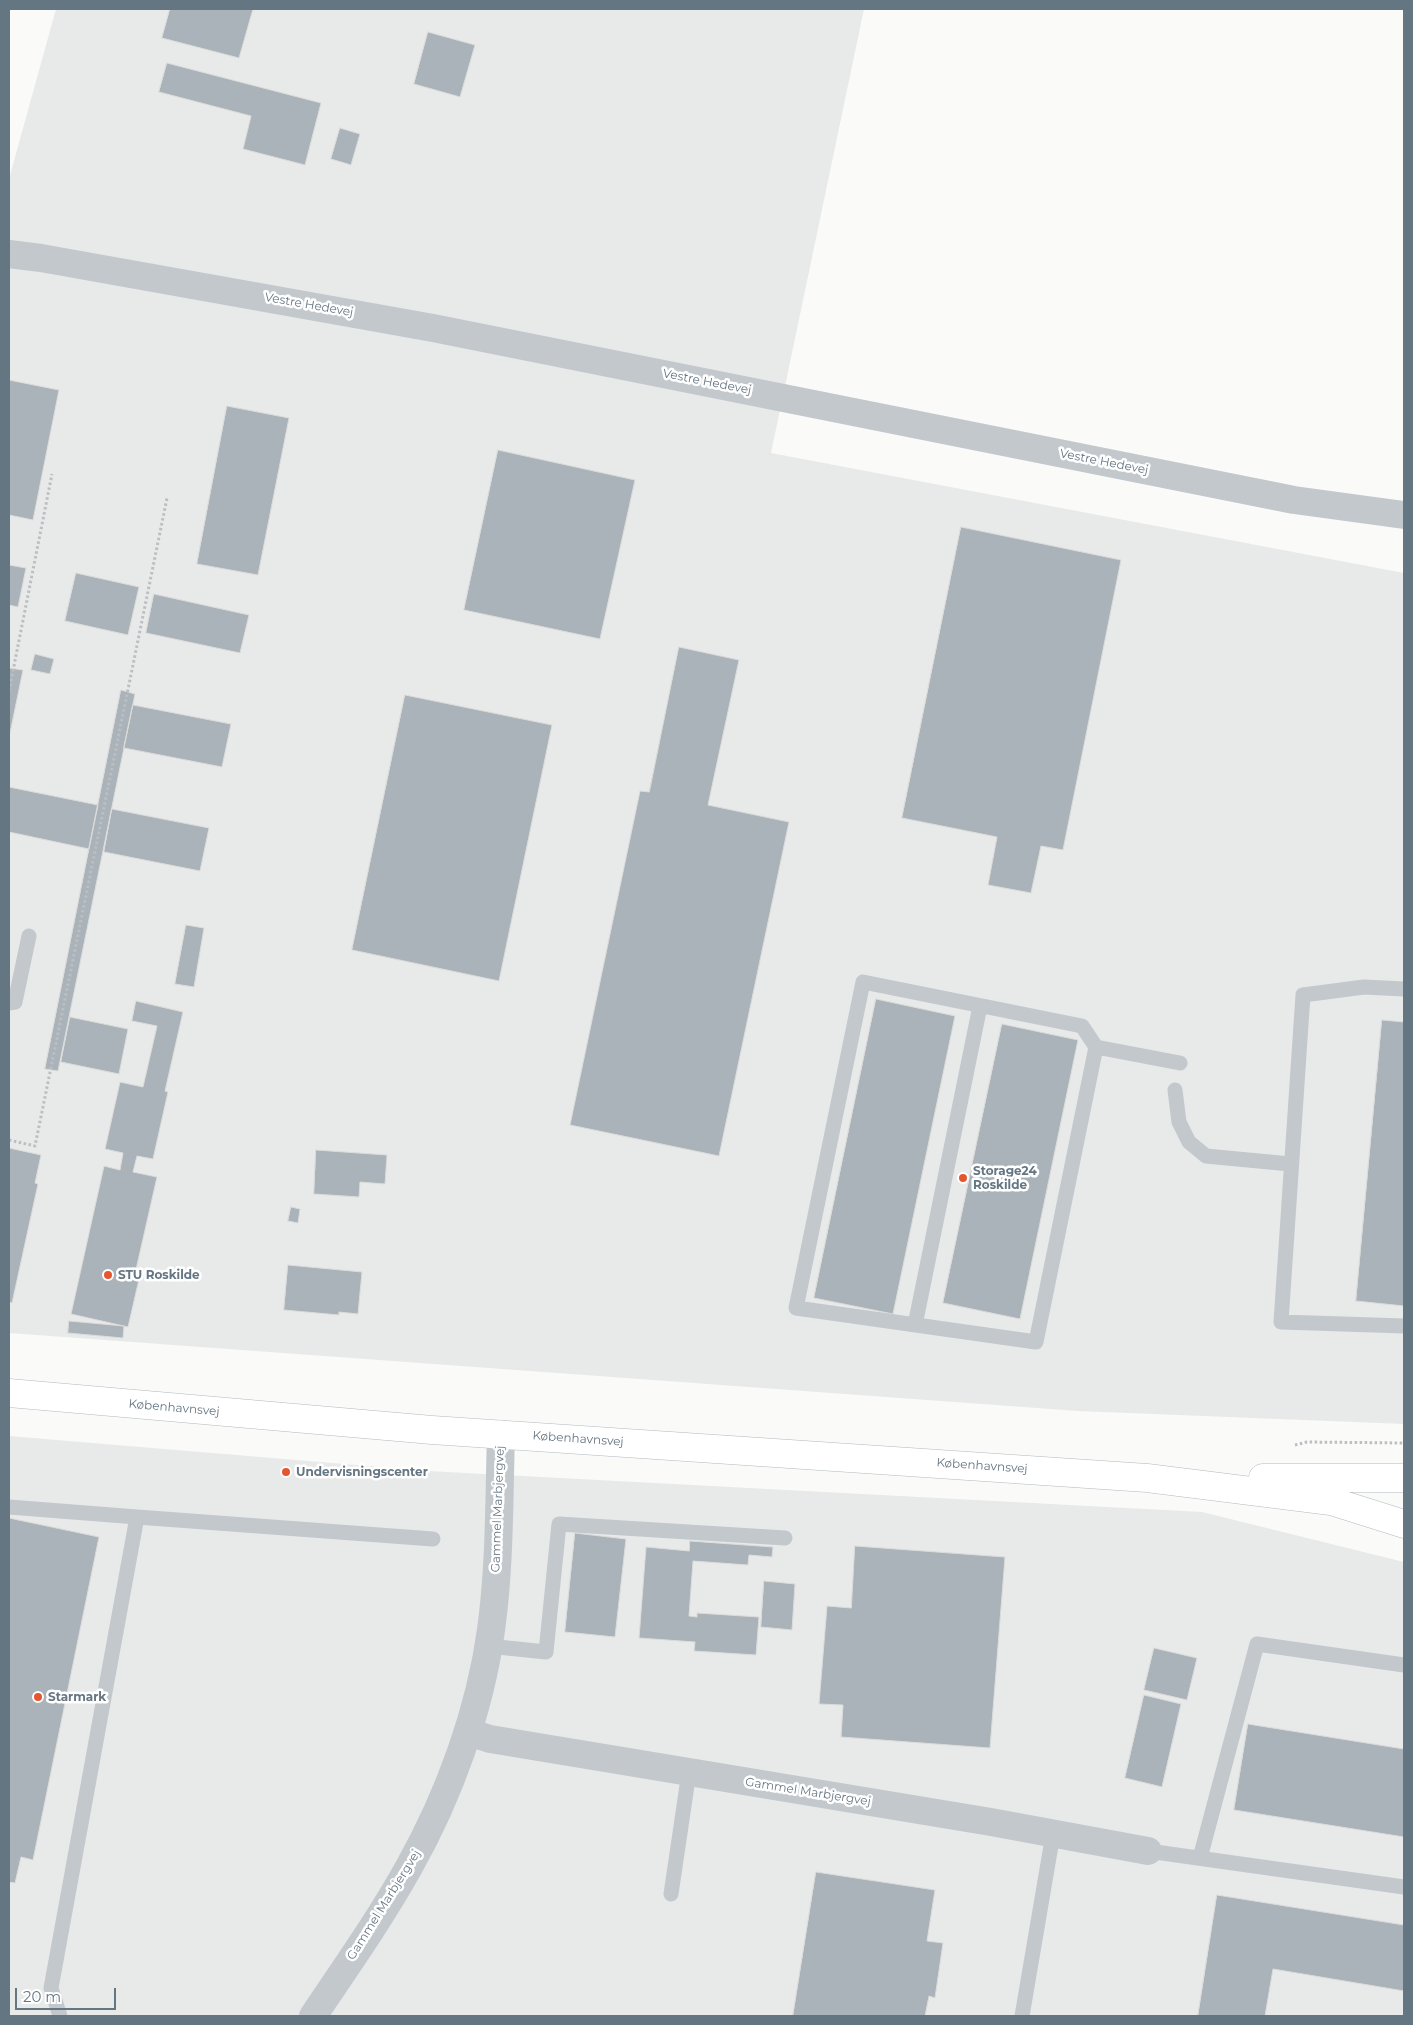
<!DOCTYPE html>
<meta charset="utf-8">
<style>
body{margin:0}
#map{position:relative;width:1413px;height:2025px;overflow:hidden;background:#fafaf8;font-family:Montserrat,sans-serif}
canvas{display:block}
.frame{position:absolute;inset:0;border:10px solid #657683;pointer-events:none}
.scale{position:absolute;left:15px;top:1988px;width:101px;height:22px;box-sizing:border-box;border:2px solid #657683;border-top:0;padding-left:6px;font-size:15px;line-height:18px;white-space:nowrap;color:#657683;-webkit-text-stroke:4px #fff;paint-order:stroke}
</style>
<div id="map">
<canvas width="1413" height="2025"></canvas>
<div class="frame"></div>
<div class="scale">20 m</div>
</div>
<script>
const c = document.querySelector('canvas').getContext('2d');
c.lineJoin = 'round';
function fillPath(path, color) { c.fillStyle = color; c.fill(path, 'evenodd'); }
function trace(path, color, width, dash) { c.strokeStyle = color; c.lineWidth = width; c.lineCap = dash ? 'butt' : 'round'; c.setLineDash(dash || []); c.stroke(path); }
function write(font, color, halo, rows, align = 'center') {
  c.font = font + ' Montserrat,sans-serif'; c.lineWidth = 5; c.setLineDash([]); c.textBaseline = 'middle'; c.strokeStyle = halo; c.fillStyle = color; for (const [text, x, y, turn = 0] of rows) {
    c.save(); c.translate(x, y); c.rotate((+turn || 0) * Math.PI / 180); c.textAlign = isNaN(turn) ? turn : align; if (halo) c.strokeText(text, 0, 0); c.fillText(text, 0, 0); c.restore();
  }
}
fillPath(new Path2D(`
 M 56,9 L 864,9 L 771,453 L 1404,573 L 1404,1424 L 1078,1411 L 9,1333 L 9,179 Z
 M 9,1436 L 428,1471 L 1202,1512 L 1404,1562 L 1404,2016 L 9,2016 Z`), '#e8e9e9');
const building = new Path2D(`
 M 170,9 L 253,9 L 239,58 L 162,38 Z
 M 428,32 L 475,45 L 460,97 L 414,84 Z
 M 167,63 L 321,103 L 305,165 L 243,149 L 251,116 L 159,92 Z
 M 340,128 L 360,134 L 351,165 L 331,159 Z
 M 9,380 L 59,390 L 33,520 L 9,515 Z
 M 227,406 L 289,418 L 258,575 L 197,564 Z
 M 498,450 L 635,480 L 600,639 L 464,610 Z
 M 961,527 L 1121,560 L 1063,850 L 1041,846 L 1031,893 L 988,885 L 997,837 L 902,818 Z
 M 9,565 L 26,568 L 18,607 L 9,605 Z
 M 76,573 L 139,587 L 128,635 L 65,621 Z
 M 154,594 L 249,615 L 240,653 L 146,633 Z
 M 679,647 L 739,660 L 708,805 L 789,822 L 719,1156 L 570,1125 L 640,791 L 649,792 Z
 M 35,654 L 54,659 L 50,674 L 31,670 Z
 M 9,668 L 23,670 L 9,738 Z
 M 121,690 L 135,694 L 58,1071 L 45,1069 Z
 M 405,695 L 552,725 L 499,981 L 352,950 Z
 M 133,705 L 231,724 L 222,767 L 124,748 Z
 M 9,787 L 98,805 L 89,849 L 9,832 Z
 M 112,809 L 209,828 L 200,871 L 104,852 Z
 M 186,925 L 204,928 L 194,987 L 175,984 Z
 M 876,999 L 955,1016 L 893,1314 L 814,1298 Z
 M 136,1001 L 183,1012 L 165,1091 L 168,1092 L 153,1159 L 137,1156 L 133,1172 L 157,1177 L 135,1274 L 140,1275 L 128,1327 L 71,1314 L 104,1166 L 120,1170 L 123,1153 L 105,1149 L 120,1082 L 143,1087 L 157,1026 L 132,1021 Z
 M 70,1017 L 128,1029 L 119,1074 L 61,1062 Z
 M 1382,1020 L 1404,1022 L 1404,1306 L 1356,1301 Z
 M 1002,1024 L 1078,1040 L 1020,1319 L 943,1303 Z
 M 9,1148 L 41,1155 L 35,1183 L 38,1184 L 12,1303 L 9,1302 Z
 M 316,1150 L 387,1155 L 385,1184 L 360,1182 L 359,1197 L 314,1194 Z
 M 291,1207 L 300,1209 L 298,1223 L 288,1221 Z
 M 288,1265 L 362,1272 L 358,1314 L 339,1312 L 339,1315 L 284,1310 Z
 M 69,1321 L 124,1326 L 123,1338 L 68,1333 Z
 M 9,1518 L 99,1537 L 33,1860 L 21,1857 L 15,1883 L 9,1882 Z
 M 575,1533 L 626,1539 L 615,1637 L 565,1632 Z
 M 690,1541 L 773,1547 L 772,1557 L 749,1555 L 748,1565 L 693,1561 L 689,1616 L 697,1617 L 697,1613 L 759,1617 L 756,1655 L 694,1651 L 695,1642 L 639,1638 L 646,1547 L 689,1551 Z
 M 855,1546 L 1005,1557 L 990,1748 L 841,1737 L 843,1705 L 819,1704 L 827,1606 L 851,1608 Z
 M 764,1581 L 795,1584 L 792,1630 L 761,1627 Z
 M 1154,1648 L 1197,1658 L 1187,1700 L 1144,1690 Z
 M 1144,1695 L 1181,1704 L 1162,1787 L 1125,1778 Z
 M 1248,1724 L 1404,1749 L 1404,1837 L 1234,1810 Z
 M 816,1872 L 935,1890 L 927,1941 L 943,1943 L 935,1998 L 929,1996 L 925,2016 L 793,2016 Z
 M 1217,1895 L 1404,1925 L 1404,1991 L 1273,1969 L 1265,2016 L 1198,2016 Z`);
fillPath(building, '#aab3b9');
trace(building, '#dcdcda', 1);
const secondary = new Path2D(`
 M 9,1393 L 432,1430 L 1147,1478 L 1331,1501 L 1404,1524
 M 1263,1478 L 1404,1478`);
trace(secondary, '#b3babf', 29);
trace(new Path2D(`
 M 9,691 L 52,474
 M 9,1140 L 35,1146 L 167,498
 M 1295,1445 L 1307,1442 L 1404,1443`), '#bbbfc2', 3, [2.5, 2.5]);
trace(new Path2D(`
 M 1404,989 L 1364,987 L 1303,995 L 1281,1322 L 1404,1326
 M 9,1003 L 15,1002 L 29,936
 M 1096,1047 L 1036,1342 L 796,1308 L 863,982 L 1082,1026 L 1096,1047 L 1180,1063
 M 1175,1090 L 1179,1122 L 1189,1142 L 1206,1156 L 1290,1164
 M 915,1325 L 980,1006
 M 9,1507 L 137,1517 L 51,1988 L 60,2016
 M 137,1517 L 433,1539
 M 488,1646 L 546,1652 L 559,1524 L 785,1538
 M 1148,1851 L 1404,1887
 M 1200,1858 L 1257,1644 L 1404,1665
 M 671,1894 L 689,1772
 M 1022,2016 L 1053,1834`), '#c3c8cc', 15);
trace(new Path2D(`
 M 9,254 L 41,258 L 433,328 L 1294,500 L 1404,515
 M 468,1732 L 490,1739 L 991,1822 L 1148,1851
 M 313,2016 C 346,1967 380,1919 409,1867 C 449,1796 480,1711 491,1630 C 500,1565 499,1499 501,1434`), '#c3c8cc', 28);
trace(secondary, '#fff', 28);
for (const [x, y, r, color] of [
 [963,1178,5,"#e4572e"],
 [108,1275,5,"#e4572e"],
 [286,1472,5,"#e4572e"],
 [38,1697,5,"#e4572e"]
]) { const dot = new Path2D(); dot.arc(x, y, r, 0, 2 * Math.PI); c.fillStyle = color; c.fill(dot); trace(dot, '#fff', 2); }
write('12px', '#657683', '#fff', [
 ["Vestre Hedevej",309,305,10],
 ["Vestre Hedevej",707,382,11],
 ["Vestre Hedevej",1104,462,11],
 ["Københavnsvej",174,1408,5],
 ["Københavnsvej",578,1439,4],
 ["Københavnsvej",982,1466,4],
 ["Gammel Marbjergvej",498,1509,-88],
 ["Gammel Marbjergvej",808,1792,9],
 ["Gammel Marbjergvej",384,1905,-58]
]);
write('bold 12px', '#657683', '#fff', [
 ["Storage24",973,1171],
 ["Roskilde",973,1185],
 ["STU Roskilde",118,1275],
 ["Undervisningscenter",296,1472],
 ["Starmark",48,1697]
], 'left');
</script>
